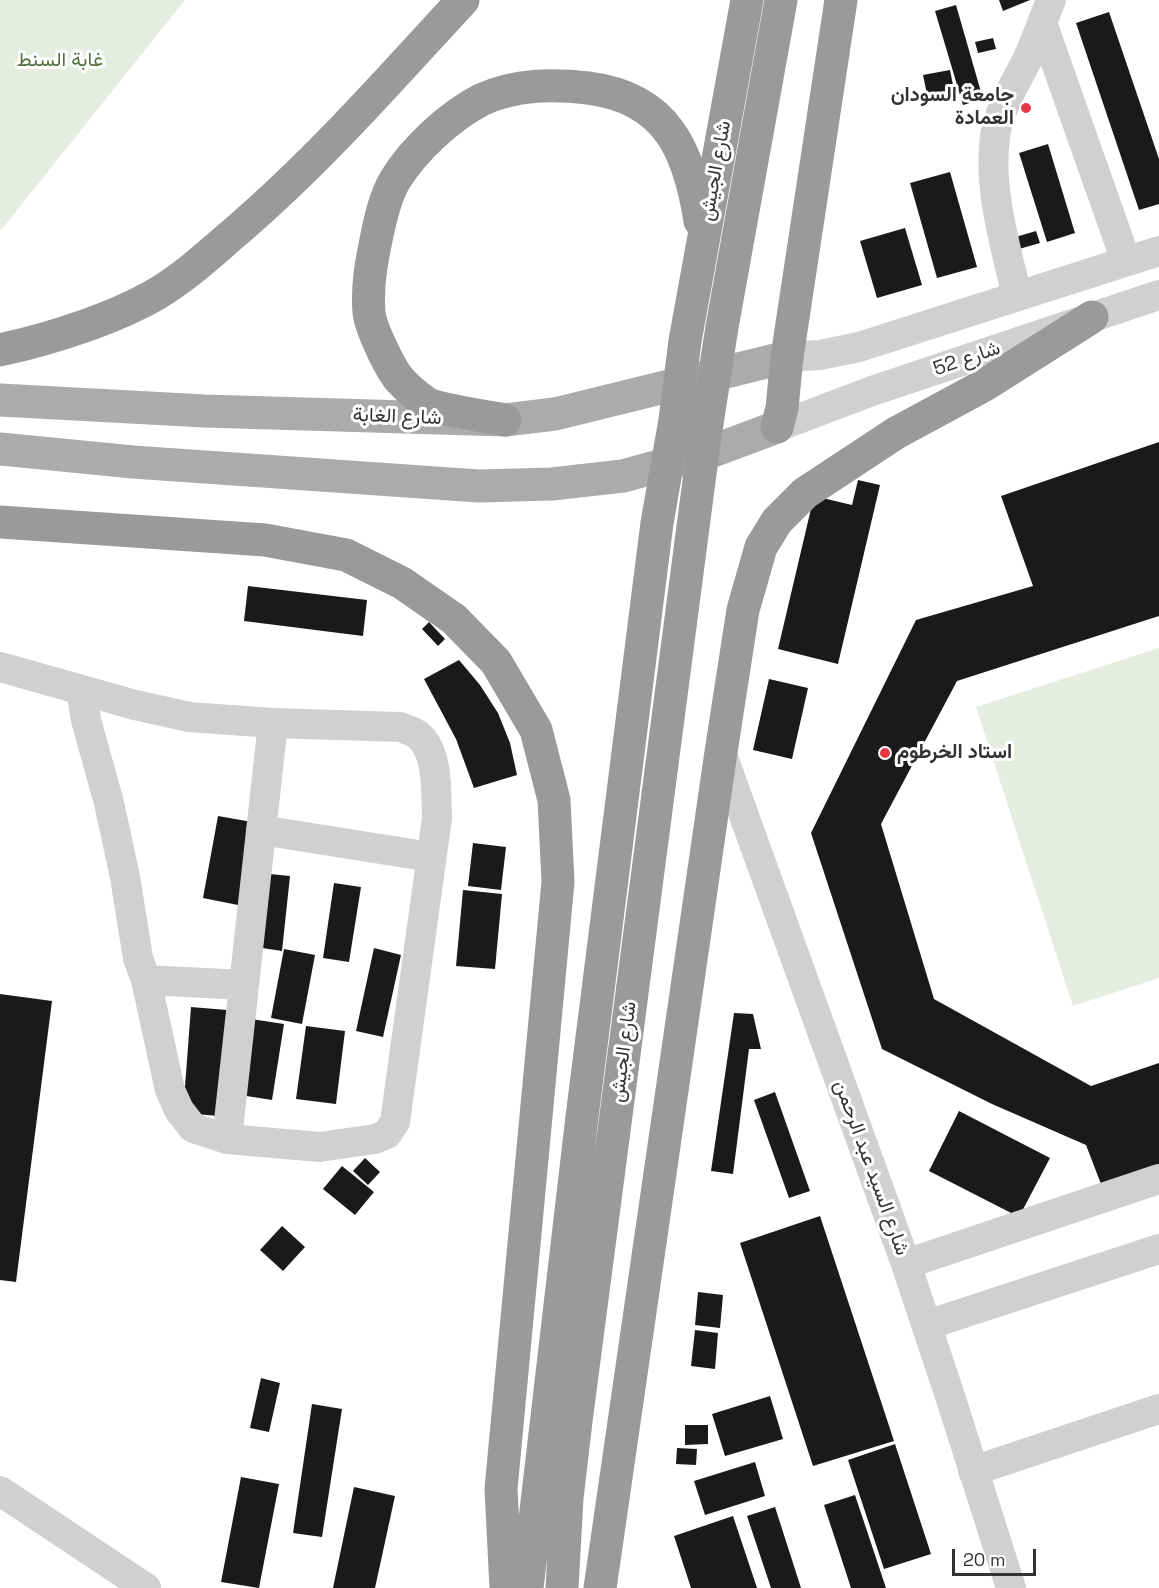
<!DOCTYPE html>
<meta charset="utf-8">
<style>
body{margin:0}
#map{position:relative;width:1159px;height:1588px;overflow:hidden;background:#fff;font-family:"Space Grotesk",sans-serif}
canvas{display:block}
.scale{position:absolute;left:952px;top:1549px;width:84px;height:27px;box-sizing:border-box;border:3px solid #333;border-top:0;padding-left:8px;font-size:18px;line-height:21px;white-space:nowrap;color:#333;-webkit-text-stroke:4px #fff;paint-order:stroke}
</style>
<div id="map">
<canvas width="1159" height="1588"></canvas>
<div class="scale">20 m</div>
</div>
<script>
const c = document.querySelector('canvas').getContext('2d');
c.lineJoin = 'round';
function fillPath(path, color) { c.fillStyle = color; c.fill(path, 'evenodd'); }
function trace(path, color, width, dash) { c.strokeStyle = color; c.lineWidth = width; c.lineCap = dash ? 'butt' : 'round'; c.setLineDash(dash || []); c.stroke(path); }
function write(font, color, halo, rows, align = 'center') {
  c.font = font + ' "Space Grotesk",Vazirmatn,sans-serif'; c.lineWidth = 6; c.setLineDash([]); c.textBaseline = 'middle'; c.strokeStyle = halo; c.fillStyle = color; for (const [text, x, y, turn = 0] of rows) {
    c.save(); c.translate(x, y); c.rotate((+turn || 0) * Math.PI / 180); c.textAlign = isNaN(turn) ? turn : align; if (halo) c.strokeText(text, 0, 0); c.fillText(text, 0, 0); c.restore();
  }
}
fillPath(new Path2D(`
 M 0,0 L 185,0 L 2,229 L 0,229 Z
 M 1159,648 L 1159,978 L 1073,1006 L 976,707 Z`), '#e6ecdf');
fillPath(new Path2D(`
 M 999,0 L 1030,0 L 1003,11 Z
 M 956,5 L 983,99 L 963,105 L 935,11 Z
 M 1109,12 L 1159,159 L 1159,204 L 1139,210 L 1076,23 Z
 M 993,38 L 996,49 L 978,53 L 975,42 Z
 M 950,70 L 955,95 L 928,99 L 923,75 Z
 M 1048,144 L 1075,233 L 1047,242 L 1019,153 Z
 M 950,172 L 977,267 L 937,278 L 910,183 Z
 M 905,228 L 922,285 L 877,298 L 860,241 Z
 M 1036,231 L 1040,243 L 1012,251 L 1009,239 Z
 M 1159,442 L 1159,616 L 957,681 L 881,824 L 934,999 L 1091,1086 L 1159,1063 L 1159,1166 L 1101,1184 L 1086,1145 L 992,1104 L 882,1049 L 811,833 L 916,620 L 1033,586 L 1001,496 Z
 M 858,480 L 880,485 L 838,664 L 778,649 L 814,496 L 852,505 Z
 M 248,586 L 367,600 L 363,636 L 244,621 Z
 M 429,622 L 445,639 L 438,646 L 422,629 Z
 M 459,660 L 480,685 L 498,713 L 510,743 L 517,775 L 474,788 L 456,739 L 424,679 Z
 M 769,679 L 808,688 L 792,759 L 753,750 Z
 M 218,816 L 252,822 L 238,905 L 203,898 Z
 M 473,843 L 506,847 L 501,890 L 468,886 Z
 M 270,874 L 290,876 L 282,951 L 262,948 Z
 M 334,883 L 361,887 L 349,962 L 323,958 Z
 M 463,890 L 502,894 L 495,969 L 456,966 Z
 M 374,948 L 401,955 L 383,1037 L 356,1031 Z
 M 284,949 L 315,955 L 302,1024 L 271,1018 Z
 M 0,994 L 52,1001 L 16,1282 L 0,1280 Z
 M 191,1007 L 227,1010 L 219,1116 L 183,1113 Z
 M 734,1013 L 753,1014 L 761,1049 L 749,1049 L 733,1174 L 711,1171 Z
 M 251,1019 L 284,1024 L 272,1100 L 240,1095 Z
 M 306,1026 L 345,1031 L 336,1104 L 296,1099 Z
 M 775,1092 L 810,1191 L 789,1198 L 754,1100 Z
 M 959,1111 L 1050,1158 L 1019,1217 L 929,1171 Z
 M 365,1158 L 380,1172 L 368,1185 L 353,1171 Z
 M 342,1166 L 374,1192 L 355,1215 L 323,1189 Z
 M 820,1216 L 894,1441 L 813,1466 L 740,1243 Z
 M 282,1226 L 305,1247 L 283,1271 L 260,1250 Z
 M 698,1292 L 723,1295 L 720,1328 L 695,1325 Z
 M 695,1330 L 718,1333 L 715,1369 L 691,1366 Z
 M 261,1378 L 280,1383 L 269,1432 L 250,1428 Z
 M 770,1396 L 783,1439 L 725,1456 L 712,1414 Z
 M 312,1404 L 342,1409 L 322,1537 L 293,1533 Z
 M 685,1425 L 708,1425 L 708,1444 L 685,1445 Z
 M 895,1444 L 931,1554 L 884,1569 L 848,1460 Z
 M 677,1448 L 697,1449 L 696,1465 L 676,1464 Z
 M 755,1462 L 765,1496 L 705,1515 L 694,1481 Z
 M 241,1477 L 279,1484 L 259,1588 L 221,1582 Z
 M 354,1487 L 395,1496 L 375,1588 L 333,1588 Z
 M 855,1495 L 886,1588 L 851,1588 L 824,1505 Z
 M 775,1507 L 801,1588 L 771,1588 L 747,1516 Z
 M 733,1516 L 757,1588 L 691,1588 L 674,1536 Z`), '#1a1a1a');
trace(new Path2D(`
 M 1042,23 L 1126,261
 M 1017,296 C 1005,244 988,189 995,136 C 999,109 1015,84 1027,60 C 1036,40 1043,20 1051,0
 M 787,357 L 820,355 L 859,347 L 1159,251
 M 777,427 L 872,391 L 1159,295
 M 0,667 L 135,705 L 189,717 L 273,723 L 400,727 C 405,729 413,731 418,735 C 439,752 436,794 437,818 L 395,1122 L 387,1134 L 375,1139 L 320,1147 L 227,1139 L 193,1128 L 179,1110 L 170,1090 L 146,980 L 138,958 L 125,877 L 109,803 L 86,720 L 81,690
 M 721,752 L 906,1264 L 950,1396 L 1011,1588
 M 261,830 L 431,857
 M 146,980 L 244,985
 M 227,1139 L 273,723
 M 906,1264 L 1159,1179
 M 927,1325 L 1159,1249
 M 973,1471 L 1159,1409
 M 0,1491 L 146,1588`), '#d0d0d0', 30);
trace(new Path2D(`
 M 0,400 L 205,411 L 505,420 L 555,414 L 787,357
 M 0,449 L 133,462 L 479,486 L 552,484 L 623,476 L 710,452 L 777,427`), '#ababab', 33);
trace(new Path2D(`
 M 0,350 C 50,339 114,319 158,293 C 188,275 214,250 240,228 C 321,158 391,78 463,0
 M 505,420 C 489,417 435,409 425,402 C 417,396 408,389 401,381 C 391,371 370,327 369,312 C 367,287 371,264 376,240 C 380,220 385,197 395,180 C 414,149 450,116 481,100 C 515,84 552,84 588,88 C 667,98 689,150 700,221
 M 777,427 L 782,408 L 787,357 L 841,0
 M 0,522 L 265,540 L 346,555 L 402,583 L 454,619 L 496,662 L 536,730 L 554,800 L 558,882 L 501,1489 L 506,1588
 M 527,1588 L 582,1117 L 657,523 L 675,420 L 685,341 L 747,0
 M 562,1588 L 567,1498 L 576,1421 L 704,443 L 722,327 L 781,0
 M 600,1588 L 721,752 L 743,610 L 761,547 L 777,521 L 805,493 L 896,433 L 983,386 L 1092,317`), '#9a9a9a', 33);
for (const [x, y, r, color] of [
 [1026,108,6,"#e63946"],
 [885,753,6,"#e63946"]
]) { const dot = new Path2D(); dot.arc(x, y, r, 0, 2 * Math.PI); c.fillStyle = color; c.fill(dot); trace(dot, '#fff', 2); }
write('20px', '#56703f', '#fff', [
 ["غابة السنط",60,61]
]);
write('bold 20px', '#333', '#fff', [
 ["جامعة السودان",1014,96],
 ["العمادة",1014,119],
 ["استاد الخرطوم",897,753,"left"]
], 'right');
write('20px', '#333', '#fff', [
 ["شارع الجيش",716,171,-80],
 ["شارع 52",967,359,-19],
 ["شارع الغابة",397,417,2],
 ["شارع الجيش",624,1052,-83],
 ["شارع السيد عبد الرحمن",871,1168,70]
]);
</script>
